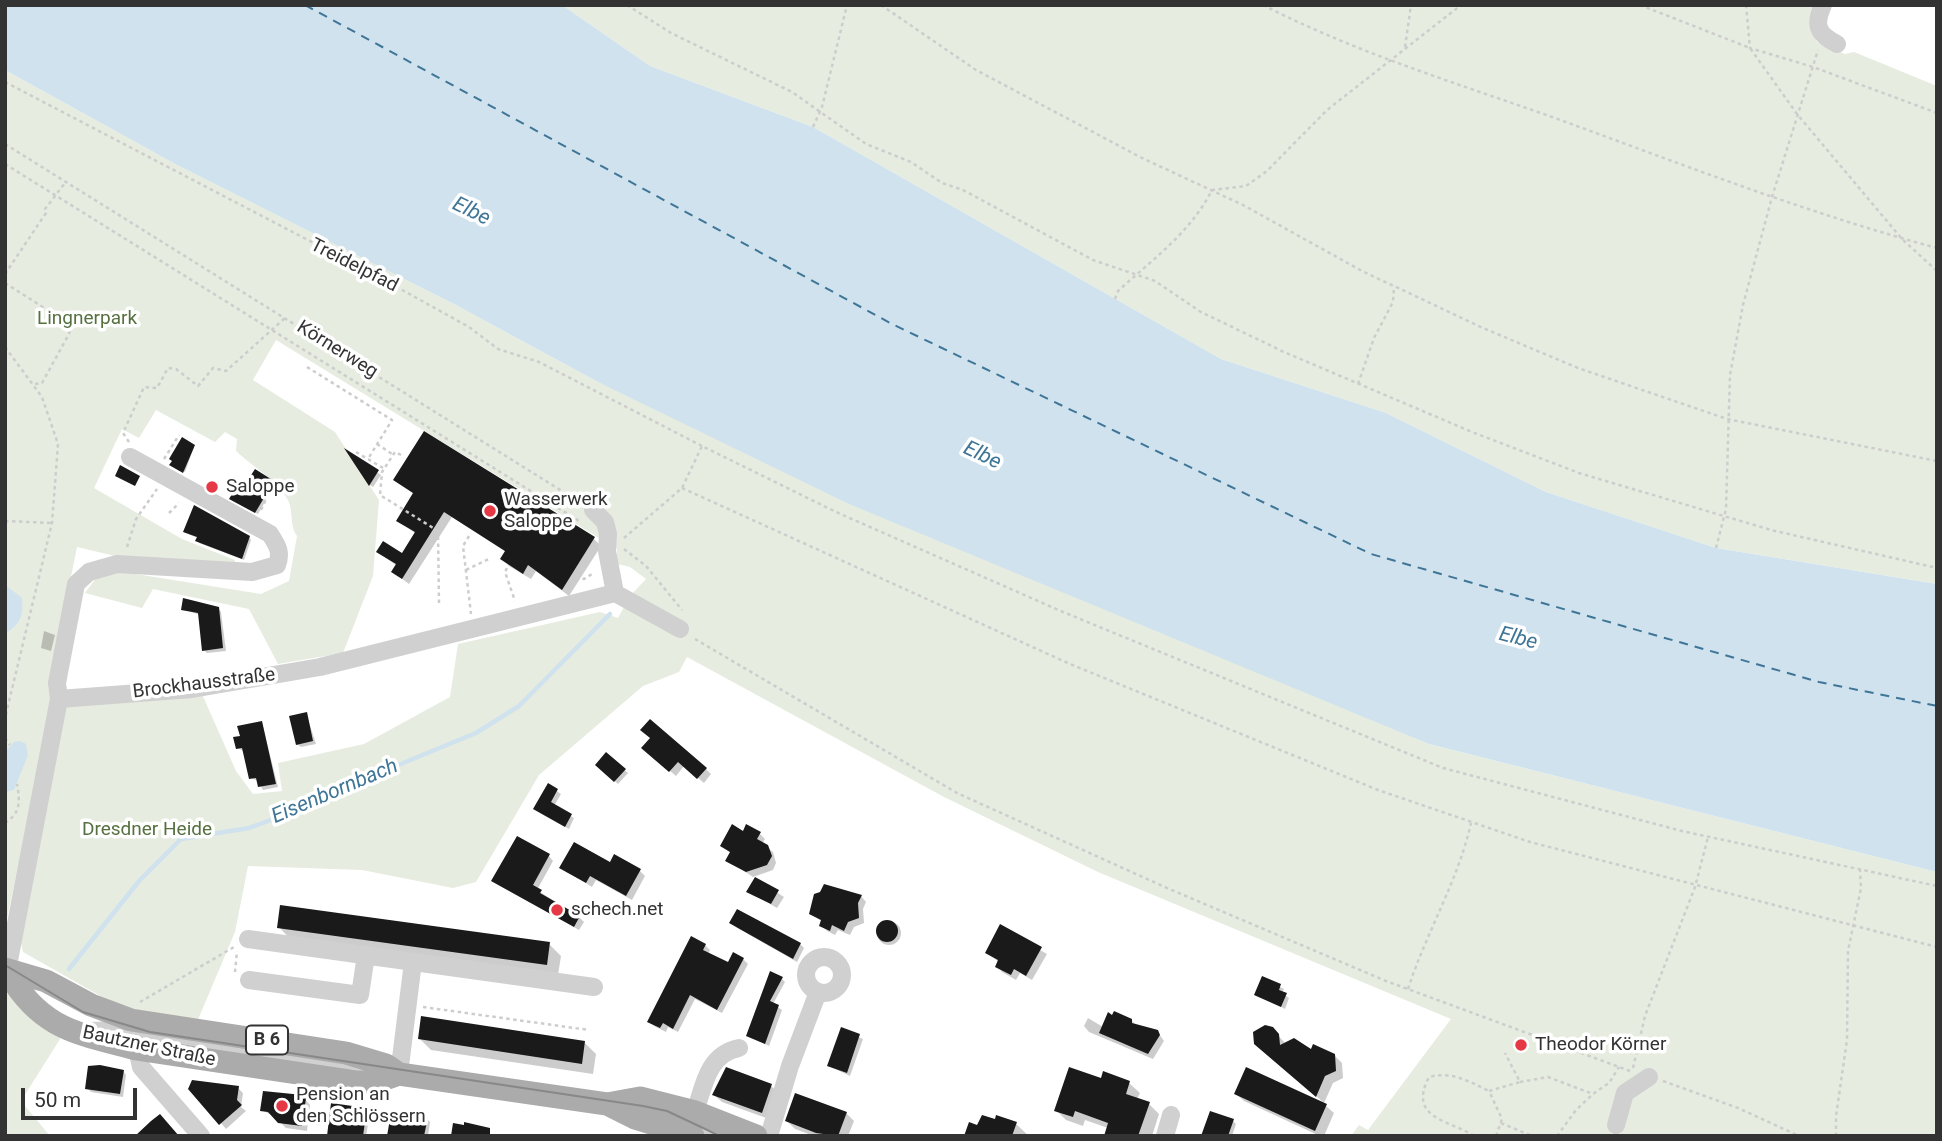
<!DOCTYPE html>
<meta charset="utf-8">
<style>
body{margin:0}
#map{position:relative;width:1942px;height:1141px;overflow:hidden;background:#fff;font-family:Roboto,sans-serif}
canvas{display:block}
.frame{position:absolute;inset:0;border:7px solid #333;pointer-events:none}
.scale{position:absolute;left:21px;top:1088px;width:116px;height:32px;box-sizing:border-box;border:4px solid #333;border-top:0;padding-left:9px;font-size:21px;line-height:24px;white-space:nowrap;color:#333;-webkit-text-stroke:5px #fff;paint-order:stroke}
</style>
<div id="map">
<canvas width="1942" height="1141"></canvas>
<div class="frame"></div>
<div class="scale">50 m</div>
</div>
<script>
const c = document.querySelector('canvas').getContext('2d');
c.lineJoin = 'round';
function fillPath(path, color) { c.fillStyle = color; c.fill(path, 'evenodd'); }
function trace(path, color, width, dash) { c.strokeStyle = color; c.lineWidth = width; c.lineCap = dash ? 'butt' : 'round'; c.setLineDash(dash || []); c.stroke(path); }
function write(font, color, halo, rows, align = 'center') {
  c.font = font + ' Roboto,sans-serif'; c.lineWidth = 7; c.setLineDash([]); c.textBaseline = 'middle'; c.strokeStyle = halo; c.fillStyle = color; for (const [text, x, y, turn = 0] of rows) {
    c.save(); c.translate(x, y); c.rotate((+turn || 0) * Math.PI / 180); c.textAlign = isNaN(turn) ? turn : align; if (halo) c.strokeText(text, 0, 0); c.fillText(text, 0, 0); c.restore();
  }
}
fillPath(new Path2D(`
 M 562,5 L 1815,5 L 1810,26 L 1817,42 L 1845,54 L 1854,52 L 1937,86 L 1937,584 L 1716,548 L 1546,492 L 1386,413 L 1221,359 L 813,127 L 650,66 Z
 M 5,70 L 177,165 L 454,304 L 598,382 L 1429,744 L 1937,872 L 1937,1136 L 1351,1136 L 1359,1125 L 1368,1130 L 1451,1019 L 1098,872 L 944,797 L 687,657 L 679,672 L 643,686 L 539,775 L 476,882 L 453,888 L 362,870 L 248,866 L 235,932 L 197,1022 L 118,1006 L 23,952 L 19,934 L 64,706 L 202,694 L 236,771 L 253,794 L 282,791 L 278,763 L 364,744 L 450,697 L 458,644 L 600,612 L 618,618 L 630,596 L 646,579 L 630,567 L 617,564 L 617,549 L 276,340 L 253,380 L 335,432 L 379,500 L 373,576 L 343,653 L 278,664 L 249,609 L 153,589 L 142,608 L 85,593 L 96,578 L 123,572 L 261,594 L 289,581 L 297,536 C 289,526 294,513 288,500 C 276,479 253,467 236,451 L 237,439 L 225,432 L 215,442 L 156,410 L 139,438 L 122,429 L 94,488 L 182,539 L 235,560 L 234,564 L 136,561 L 77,547 L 49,685 L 53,703 L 5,928 Z
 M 5,992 L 67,1028 L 21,1101 L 50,1136 L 5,1136 Z`), '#e6ecdf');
fillPath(new Path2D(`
 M 5,5 L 562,5 L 650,66 L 813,127 L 1221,359 L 1386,413 L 1546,492 L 1716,548 L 1937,584 L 1937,872 L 1429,744 L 849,504 L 598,382 L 454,304 L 177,165 L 5,70 Z
 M 5,585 L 22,598 C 23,617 21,623 5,634 Z
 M 20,741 L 26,744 L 28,755 L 14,790 L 6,792 L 5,752 L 14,742 Z`), '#cfe2ee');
fillPath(new Path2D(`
 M 194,447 L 185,472 L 173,466 Z
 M 350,454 L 381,475 L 373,487 L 370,485 Z
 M 396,480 L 594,539 L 601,546 L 569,596 L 536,571 L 531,579 L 509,566 L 502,559 L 506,552 L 452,517 L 409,584 L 393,572 L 397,566 L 378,552 L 403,556 L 416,534 L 398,520 L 414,494 Z
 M 272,482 L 275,484 L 258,514 L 234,501 L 243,492 Z
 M 188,534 L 249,537 L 251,540 L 244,560 L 199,543 L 198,538 Z
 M 218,608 L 221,612 L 226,651 L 207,653 L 204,650 L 200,615 L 183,609 Z
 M 44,631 L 55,635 L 51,651 L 41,648 Z
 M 306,713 L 316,744 L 301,747 L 297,744 Z
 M 262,723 L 278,787 L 263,790 L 258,781 L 251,778 L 244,751 L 237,748 Z
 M 652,738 L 706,769 L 711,774 L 704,783 L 684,766 L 676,776 L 649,753 Z
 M 606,754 L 628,773 L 618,784 L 597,765 Z
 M 548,785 L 561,794 L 554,806 L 574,818 L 569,829 L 535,809 Z
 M 744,833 L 760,834 L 765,839 L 762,844 L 773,852 L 776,863 L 773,870 L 753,877 L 727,860 L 731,853 L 722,846 Z
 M 549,856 L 553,861 L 537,890 L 579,917 L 584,922 L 579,930 L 493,880 Z
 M 610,864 L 640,871 L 645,876 L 632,900 L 596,880 L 592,887 L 561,867 Z
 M 756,879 L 784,897 L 777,908 L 749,892 Z
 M 861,896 L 866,902 L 863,909 L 864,923 L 854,927 L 850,935 L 838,930 L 835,935 L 827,931 L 821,925 L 823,922 L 811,914 Z
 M877 933a12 12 0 1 1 24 0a12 12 0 1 1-24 0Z
 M 279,927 L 549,944 L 561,956 L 558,975 L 290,939 Z
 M 736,927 L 800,944 L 804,948 L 797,962 Z
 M 1001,927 L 1047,954 L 1032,980 L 1020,973 L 1016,980 L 1002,972 L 997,966 L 999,962 L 987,953 Z
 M 705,945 L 710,950 L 708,954 L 729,965 L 743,959 L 748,964 L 722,1013 L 695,999 L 678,1032 L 668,1027 L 666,1032 L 654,1026 L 649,1021 Z
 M 1263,978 L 1284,989 L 1282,993 L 1289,998 L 1285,1009 L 1258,995 Z
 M 782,979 L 785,982 L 773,1004 L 782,1010 L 769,1046 L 748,1036 Z
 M 1088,1018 L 1103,1027 L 1131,1020 L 1136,1025 L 1157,1031 L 1164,1041 L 1153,1059 L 1089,1032 L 1084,1026 Z
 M 1265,1027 L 1272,1029 L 1286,1044 L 1334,1055 L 1342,1063 L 1343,1078 L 1333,1083 L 1324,1103 L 1263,1049 L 1254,1035 Z
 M 842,1030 L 863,1039 L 850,1076 L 829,1066 Z
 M 420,1039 L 584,1042 L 596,1054 L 593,1074 L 431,1050 Z
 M 123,1071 L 126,1075 L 123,1097 L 91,1092 L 87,1088 Z
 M 1102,1080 L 1129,1083 L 1140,1093 L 1137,1099 L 1149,1104 L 1159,1114 L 1152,1136 L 1106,1136 L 1108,1128 L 1085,1120 L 1083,1126 L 1066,1120 L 1056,1110 Z
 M 771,1086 L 779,1093 L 769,1119 L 722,1102 L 714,1095 Z
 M 238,1088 L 243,1093 L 241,1107 L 246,1111 L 226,1129 L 221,1123 Z
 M 1236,1094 L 1326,1106 L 1334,1113 L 1324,1136 L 1320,1136 L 1244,1101 Z
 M 302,1096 L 310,1105 L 307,1131 L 286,1128 L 275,1117 L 262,1110 Z
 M 366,1110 L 370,1113 L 366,1136 L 328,1136 Z
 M 846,1113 L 854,1121 L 848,1136 L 814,1136 L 795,1129 L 787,1121 Z
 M 427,1119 L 430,1122 L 428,1136 L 390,1136 Z
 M 1233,1121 L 1236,1124 L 1232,1136 L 1199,1136 Z
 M 970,1124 L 978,1127 L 1016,1124 L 1029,1136 L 964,1136 Z`), '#0003');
trace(new Path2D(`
 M 69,969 L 139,881 L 181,839 L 249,828 L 309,806 L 374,775 L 476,733 L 519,706 L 610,614`), '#cfe2ee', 4.5);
trace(new Path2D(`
 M 305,5 L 892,324 L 1371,554 L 1819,682 L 1937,706`), '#3f7597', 2, [9, 7]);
fillPath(new Path2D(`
 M 424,431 L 595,537 L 562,590 L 528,565 L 523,574 L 500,559 L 505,551 L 444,512 L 402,579 L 391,572 L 396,564 L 376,552 L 383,541 L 402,553 L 415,532 L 396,521 L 413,493 L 393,480 Z
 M 182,437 L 195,445 L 183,473 L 169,465 L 172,461 L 169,459 Z
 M 344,448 L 379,470 L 369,486 Z
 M 120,465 L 140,476 L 135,486 L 115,476 Z
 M 255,469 L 274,481 L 255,513 L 229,499 L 237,486 L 242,489 Z
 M 194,505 L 250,536 L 242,559 L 195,541 L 197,537 L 183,532 Z
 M 183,598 L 219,607 L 223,648 L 202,651 L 198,613 L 181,610 Z
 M 307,712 L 313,741 L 296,745 L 289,716 Z
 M 650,719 L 707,768 L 697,779 L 678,762 L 669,772 L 641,748 L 650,738 L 640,730 Z
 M 262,721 L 276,784 L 258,787 L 256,778 L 249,779 L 242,748 L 236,749 L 233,737 L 240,736 L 237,726 Z
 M 606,752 L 626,769 L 614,782 L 595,765 Z
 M 548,783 L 558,789 L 551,802 L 572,814 L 565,827 L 533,809 Z
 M 732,824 L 743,831 L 746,824 L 761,832 L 757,839 L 768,845 L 772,856 L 767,865 L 746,872 L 725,861 L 730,852 L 720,846 Z
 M 517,836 L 550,854 L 533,885 L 542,890 L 540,893 L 580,916 L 574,927 L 491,881 Z
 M 574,842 L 610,862 L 614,854 L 641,869 L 626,896 L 590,876 L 586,883 L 559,868 Z
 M 755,877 L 779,890 L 771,904 L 746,892 Z
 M 824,884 L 862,895 L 858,903 L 859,918 L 848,922 L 844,931 L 832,925 L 830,931 L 819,926 L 821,920 L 809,914 L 814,894 L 820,892 Z
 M 280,905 L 550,942 L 547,965 L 277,928 Z
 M 737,909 L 801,943 L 793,959 L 729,923 Z
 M876 931a11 11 0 1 1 22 0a11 11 0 1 1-22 0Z
 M 1000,924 L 1042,947 L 1026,976 L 1014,969 L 1011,975 L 995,967 L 998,960 L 985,953 Z
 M 691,936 L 706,944 L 703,950 L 728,962 L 733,952 L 744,958 L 717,1010 L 690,995 L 673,1029 L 663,1023 L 660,1028 L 647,1022 Z
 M 770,971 L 783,977 L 770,1001 L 779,1005 L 765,1044 L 746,1036 Z
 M 1262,976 L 1281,984 L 1279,990 L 1287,993 L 1281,1007 L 1254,995 Z
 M 1114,1011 L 1132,1019 L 1132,1023 L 1158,1030 L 1160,1035 L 1148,1054 L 1099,1033 L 1108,1012 L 1112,1015 Z
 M 421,1016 L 585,1041 L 582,1064 L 418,1039 Z
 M 1265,1025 L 1273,1027 L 1279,1034 L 1280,1045 L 1294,1038 L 1311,1049 L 1313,1044 L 1335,1054 L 1336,1071 L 1325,1076 L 1316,1097 L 1254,1044 L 1253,1032 Z
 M 841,1027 L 860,1034 L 847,1073 L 827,1066 Z
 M 100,1065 L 124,1070 L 120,1094 L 85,1089 L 88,1066 Z
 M 726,1067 L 772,1084 L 762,1113 L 712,1095 Z
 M 1069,1067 L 1101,1078 L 1103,1071 L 1130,1081 L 1126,1094 L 1150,1102 L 1138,1136 L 1104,1136 L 1108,1123 L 1075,1111 L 1073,1117 L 1054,1111 Z
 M 1246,1067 L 1327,1104 L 1315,1131 L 1234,1094 Z
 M 192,1080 L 239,1086 L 237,1100 L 242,1105 L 219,1125 L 188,1089 Z
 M 263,1091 L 303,1095 L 306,1098 L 302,1126 L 278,1123 L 268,1112 L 260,1111 Z
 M 795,1093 L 847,1112 L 838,1136 L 816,1133 L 785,1121 Z
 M 331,1103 L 367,1108 L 363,1136 L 327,1136 Z
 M 1210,1111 L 1234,1119 L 1228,1136 L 1201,1136 Z
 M 391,1113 L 428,1117 L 424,1136 L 387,1136 Z
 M 160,1114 L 179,1136 L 135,1136 L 151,1121 Z
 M 982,1115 L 995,1119 L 996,1115 L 1017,1122 L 1012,1136 L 964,1136 L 969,1122 L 977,1125 Z
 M 464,1122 L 490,1128 L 490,1136 L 451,1136 L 453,1123 L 464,1125 Z`), '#1a1a1a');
trace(new Path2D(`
 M 627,5 L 671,33 L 792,92 L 866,144 L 911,162 L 942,183 L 963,190 L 1093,260 L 1155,281 L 1201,312 L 1284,352 L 1472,432 L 1579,473 L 1771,530 L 1937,568
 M 881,5 L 976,70 L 1142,158 L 1243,205 L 1362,271 L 1483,328 L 1578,368 L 1727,419 L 1937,461
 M 1263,5 C 1357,53 1456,83 1555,118 C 1681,164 1807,213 1937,248
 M 1640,5 L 1750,48 L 1797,114 L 1902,239 L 1937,271
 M 1746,5 L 1750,48 L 1813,67 L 1937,113
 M 1405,47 L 1411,5
 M 5,82 L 377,276 L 469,327 L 498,349 L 539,362 L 702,446
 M 813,127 L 822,107 L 847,5
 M 5,144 L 578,501
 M 5,164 L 579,521
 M 5,274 L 46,213 L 45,209 L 65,183
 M 5,283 L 71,325 L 69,334 L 42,383 L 35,384
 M 1115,299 L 1118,291 C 1153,259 1190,233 1212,190 L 1246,186 L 1267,171 L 1327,110 L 1461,5
 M 5,347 L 42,397 L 58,444 L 52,523 L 5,718
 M 307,367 L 392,420 L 368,459
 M 1358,384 L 1374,338 L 1393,302 L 1394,287
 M 129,442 L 123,433 L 144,387 L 157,388 L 168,368 L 176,369 L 198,386 L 213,368 L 226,371 L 285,318
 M 377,444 L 392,454
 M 356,452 L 383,468
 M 401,455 L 395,452 L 382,472 L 380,495 L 438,531
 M 164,459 L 179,435
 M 682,488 L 1070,664 L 1378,790 L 1530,842 L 1937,947
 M 261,510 L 267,497
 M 169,513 L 179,503
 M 5,521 L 51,523
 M 469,536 L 463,546 L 471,614
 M 624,538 L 682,488 L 702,446 L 836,512 L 1063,612 L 1443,768 L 1682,831 L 1937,886
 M 127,547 L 136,519 L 157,489
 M 1716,548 L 1726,509 L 1730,375 L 1743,305 L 1772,197 L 1818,50
 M 624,549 L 646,566 L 682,610
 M 507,568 L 505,572 L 515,601
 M 466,570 L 491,558
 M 576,576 L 584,579 L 592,574
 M 439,603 L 438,531 L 445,520
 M 695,639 L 957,793 L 1167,888 L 1386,981 L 1630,1071
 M 5,738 L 10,745
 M 5,823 C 21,813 20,801 17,784
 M 235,972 L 237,951
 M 1408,989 C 1426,933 1458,881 1471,823
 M 140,1002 L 234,947
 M 423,1007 L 589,1030
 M 1633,1068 L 1645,1016 L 1695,887 L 1708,837
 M 1663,1081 L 1738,1108 L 1799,1136
 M 1520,1082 L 1548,1077 L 1593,1094 L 1609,1083 L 1619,1067
 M 1501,1123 L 1532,1136
 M 1474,1136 C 1450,1120 1407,1119 1429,1077 C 1452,1071 1468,1081 1489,1091
 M 1496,1136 L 1502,1119 L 1489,1091 L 1520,1082 L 1505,1053
 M 1557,1136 L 1576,1110 L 1593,1094
 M 1836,1136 L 1836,1116 L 1847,1040 L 1848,951 L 1861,888 L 1860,870`), '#cdcdcd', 2.5, [3.5, 3.5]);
trace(new Path2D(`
 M 1823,5 C 1814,25 1817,34 1837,44
 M 593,510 L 605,522 L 608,534 L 607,551 L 615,593
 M 615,593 L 680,629
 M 59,699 L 57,683 L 76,584 L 89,572 L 117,564 L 252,572 L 277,565 C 282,552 277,545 270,534 L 130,457
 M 248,939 L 594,987
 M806 975a18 18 0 1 1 36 0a18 18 0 1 1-36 0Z
 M 7,971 L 59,699 L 192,689 L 320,667 L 615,593
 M 249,980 L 360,995 L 366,955
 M 86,1031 L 127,1030 L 399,1074 L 413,962
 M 135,1040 L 141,1067 L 201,1136
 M 695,1112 C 704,1085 708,1054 739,1048
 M 681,1122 L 711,1136
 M 1616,1125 L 1625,1093 L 1649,1077
 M 769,1136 L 790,1066 L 818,992
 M 1165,1136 L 1171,1115`), '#d0d0d0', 18);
trace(new Path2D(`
 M 5,969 L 46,981 L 91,1005 L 131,1020 L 346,1053 L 386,1065 L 399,1074 L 607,1104 L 640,1098 L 695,1112 L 756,1136
 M 7,971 C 40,1029 76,1033 136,1049 L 357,1082 L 377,1082 L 399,1074
 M 607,1104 L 635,1118 L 693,1136`), '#ababab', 23);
trace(new Path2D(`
 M 5,965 L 83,1012 L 150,1032 L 643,1106 L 667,1111 L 720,1136`), '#888', 2);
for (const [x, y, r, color] of [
 [212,487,7,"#e63946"],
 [490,511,7,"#e63946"],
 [557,910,7,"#e63946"],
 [1521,1045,7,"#e63946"],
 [282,1106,7,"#e63946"]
]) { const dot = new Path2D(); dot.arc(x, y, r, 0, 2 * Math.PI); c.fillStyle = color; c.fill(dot); trace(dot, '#fff', 2.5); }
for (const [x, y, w] of [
 [267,1040,42]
]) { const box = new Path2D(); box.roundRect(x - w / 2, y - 14.5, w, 29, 5); c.fillStyle = '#fff'; c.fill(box); trace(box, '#333', 2); }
write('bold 18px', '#333', null, [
 ["B 6",267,1040]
]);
write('19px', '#333', '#fff', [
 ["Treidelpfad",354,266,27],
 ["Körnerweg",337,350,32],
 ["Brockhausstraße",204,684,-7],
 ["Bautzner Straße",149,1047,12]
]);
write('19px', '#56703f', '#fff', [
 ["Lingnerpark",87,319],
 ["Dresdner Heide",147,830]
]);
write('19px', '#333', '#fff', [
 ["Saloppe",226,487],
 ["Wasserwerk",504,500],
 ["Saloppe",504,522],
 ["schech.net",571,910],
 ["Theodor Körner",1535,1045],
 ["Pension an",296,1095],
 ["den Schlössern",296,1117]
], 'left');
write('italic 21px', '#3f7597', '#fff', [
 ["Elbe",471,212,26],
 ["Elbe",982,456,25],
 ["Elbe",1518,639,14],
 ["Eisenbornbach",335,792,-23]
]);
</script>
